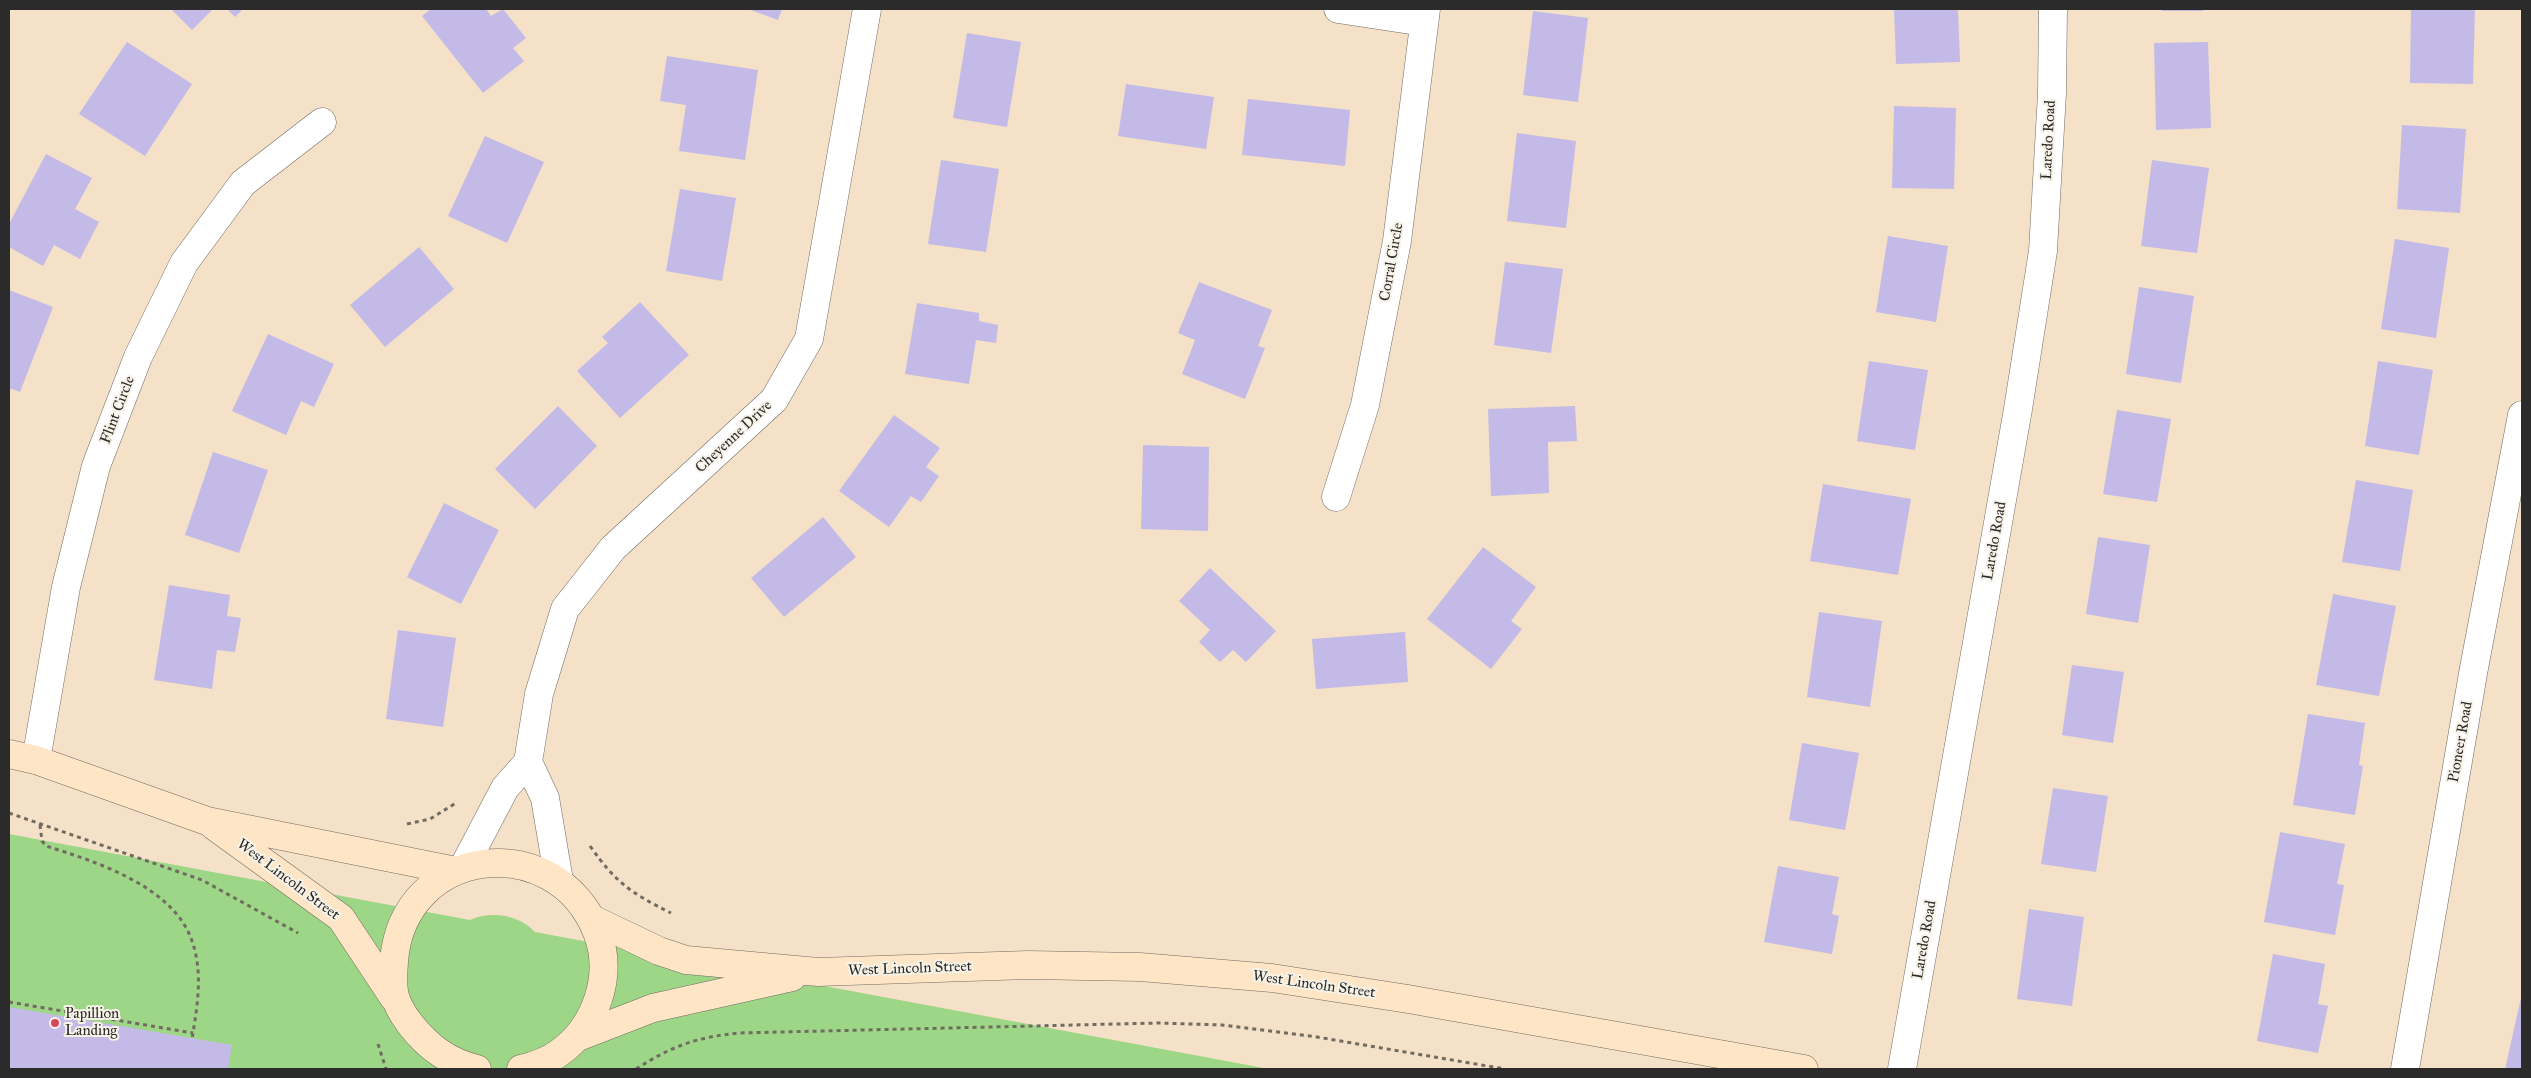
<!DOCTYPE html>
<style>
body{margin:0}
#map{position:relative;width:2531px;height:1078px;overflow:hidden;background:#f4e1c7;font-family:"IM FELL Great Primer",serif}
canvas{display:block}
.frame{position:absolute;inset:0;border:10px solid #2b2b2b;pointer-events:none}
</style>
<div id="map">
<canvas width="2531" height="1078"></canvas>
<div class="frame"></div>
</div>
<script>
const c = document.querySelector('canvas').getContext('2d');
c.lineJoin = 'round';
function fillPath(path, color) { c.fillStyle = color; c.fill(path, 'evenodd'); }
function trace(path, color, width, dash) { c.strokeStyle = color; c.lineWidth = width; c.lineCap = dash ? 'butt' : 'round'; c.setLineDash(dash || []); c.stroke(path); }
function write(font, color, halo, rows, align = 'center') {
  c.font = font + ' "IM FELL Great Primer",serif'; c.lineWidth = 4; c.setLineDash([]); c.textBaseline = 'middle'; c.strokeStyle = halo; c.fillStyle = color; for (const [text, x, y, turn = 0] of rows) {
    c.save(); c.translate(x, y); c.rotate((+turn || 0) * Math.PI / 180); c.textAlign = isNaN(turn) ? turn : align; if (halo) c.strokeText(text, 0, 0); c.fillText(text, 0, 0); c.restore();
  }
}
fillPath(new Path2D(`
 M 9,834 L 470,920 C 491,910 520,915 535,932 L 1269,1069 L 9,1069 Z`), '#9ed687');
fillPath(new Path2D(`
 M 171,9 L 213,9 L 192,30 Z
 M 227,9 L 243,9 L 235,17 Z
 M 431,9 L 486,9 L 491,16 L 503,9 L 526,38 L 513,48 L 524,61 L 483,93 L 422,16 Z
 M 748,9 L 782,9 L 778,20 Z
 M 1894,9 L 1958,9 L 1960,62 L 1896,64 Z
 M 2162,9 L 2203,9 L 2203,11 L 2162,11 Z
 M 2411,9 L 2475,9 L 2473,84 L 2410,83 Z
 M 1533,11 L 1588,18 L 1578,102 L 1523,95 Z
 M 967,33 L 1021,42 L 1007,127 L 953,118 Z
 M 127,42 L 192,84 L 145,156 L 79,114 Z
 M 2208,42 L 2211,128 L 2156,130 L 2154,43 Z
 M 667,56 L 758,70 L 745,160 L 679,151 L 686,105 L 660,101 Z
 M 1126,84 L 1214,97 L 1206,149 L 1118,136 Z
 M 1248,99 L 1350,110 L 1345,166 L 1242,155 Z
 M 1894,106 L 1956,108 L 1954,189 L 1892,188 Z
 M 2402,125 L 2466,129 L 2460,213 L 2397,209 Z
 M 1517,133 L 1576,141 L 1566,228 L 1507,221 Z
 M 485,136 L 544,162 L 507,243 L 448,216 Z
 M 46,154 L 92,178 L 75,209 L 99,222 L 80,259 L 54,245 L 43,266 L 9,247 L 9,224 Z
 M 941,160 L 999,169 L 986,252 L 928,244 Z
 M 2152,160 L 2209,168 L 2197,253 L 2141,246 Z
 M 680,189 L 736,198 L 722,281 L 666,271 Z
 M 1888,236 L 1948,246 L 1936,322 L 1876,312 Z
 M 2395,239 L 2449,248 L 2436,338 L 2381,329 Z
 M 419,247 L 454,289 L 385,347 L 350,305 Z
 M 1505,262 L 1563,269 L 1551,353 L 1494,345 Z
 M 1199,282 L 1272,310 L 1258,346 L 1265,348 L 1245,399 L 1182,374 L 1195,340 L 1178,333 Z
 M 2139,287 L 2194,296 L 2181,383 L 2126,374 Z
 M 9,290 L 53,307 L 20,392 L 9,388 Z
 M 640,302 L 689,355 L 620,418 L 577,371 L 608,343 L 602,337 Z
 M 917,303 L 979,313 L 979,321 L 998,325 L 996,343 L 976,340 L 969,384 L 905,374 Z
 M 268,334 L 334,364 L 314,407 L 301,401 L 286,435 L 232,411 Z
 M 1869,361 L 1928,370 L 1915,450 L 1857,441 Z
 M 2378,361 L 2433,370 L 2419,455 L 2365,446 Z
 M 558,406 L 597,446 L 535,509 L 495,469 Z
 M 1575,406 L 1577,441 L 1548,442 L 1549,493 L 1491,496 L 1488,409 Z
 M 2117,410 L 2171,419 L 2157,502 L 2103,494 Z
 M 894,415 L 940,448 L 926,467 L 939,476 L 921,502 L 911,496 L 889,527 L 839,491 Z
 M 1143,445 L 1209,447 L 1208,531 L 1141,529 Z
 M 213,452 L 268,470 L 239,553 L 185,535 Z
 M 2356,480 L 2413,490 L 2400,571 L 2342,562 Z
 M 1823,484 L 1911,499 L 1898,575 L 1810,561 Z
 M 444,503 L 499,530 L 461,604 L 407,577 Z
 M 823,517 L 856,557 L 784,617 L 751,578 Z
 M 2098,537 L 2150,545 L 2138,623 L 2086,614 Z
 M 1483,547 L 1536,587 L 1511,621 L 1522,629 L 1491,669 L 1427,619 Z
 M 1210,568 L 1276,631 L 1246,662 L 1233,650 L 1220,662 L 1199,642 L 1210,630 L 1179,601 Z
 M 169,585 L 230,595 L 227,616 L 241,618 L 235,652 L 217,650 L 212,689 L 154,680 Z
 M 2333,594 L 2396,606 L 2379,696 L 2316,685 Z
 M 1819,612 L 1882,621 L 1870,707 L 1807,697 Z
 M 398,630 L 456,638 L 443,727 L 386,719 Z
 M 1405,632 L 1408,682 L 1316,689 L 1312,639 Z
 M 2072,665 L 2124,672 L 2113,743 L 2062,735 Z
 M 2308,714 L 2365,723 L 2359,765 L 2363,766 L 2355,815 L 2293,805 Z
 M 1802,743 L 1859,753 L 1845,830 L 1789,820 Z
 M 2053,788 L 2108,796 L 2096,872 L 2041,864 Z
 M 2280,832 L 2345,844 L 2337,884 L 2344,885 L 2335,935 L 2264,922 Z
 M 1778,866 L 1839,877 L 1832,914 L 1839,916 L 1832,954 L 1764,942 Z
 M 2029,909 L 2084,917 L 2072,1006 L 2017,999 Z
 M 2273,954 L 2325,964 L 2318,1004 L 2328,1006 L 2318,1053 L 2257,1041 Z
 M 2521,998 L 2522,1069 L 2505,1069 Z
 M 9,1007 L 232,1045 L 228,1069 L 9,1069 Z`), '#c3bae7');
const street = new Path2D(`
 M 1338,9 L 1424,22
 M 1336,497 L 1365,405 L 1397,241 L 1426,9
 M 36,760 L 66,587 L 96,466 L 138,357 L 184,263 L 243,183 L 322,122
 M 528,762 L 545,798 L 559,881
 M 463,868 L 505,788 L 528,762 L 539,694 L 565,609 L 613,548 L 774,400 L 809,339 L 867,9
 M 1902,1069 L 2018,409 L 2043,251 L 2052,93 L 2053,9
 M 2405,1069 L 2474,668 L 2522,415`);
const secondary = new Path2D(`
 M 9,754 L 36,760 L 207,821 L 456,871
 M 214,826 L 341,918 L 394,998
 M 592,919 L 659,951 L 686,960 L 818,972 L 1028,965 L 1140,967 L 1272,978 L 1408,999 L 1804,1069
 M 578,1037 L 653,1008 L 792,977
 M 477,1069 C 448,1062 428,1047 410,1024 C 392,1000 392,990 394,961 C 403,846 555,827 597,932 C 614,975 596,1027 559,1053 C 548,1061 534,1066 521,1069`);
trace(street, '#716b62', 29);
trace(secondary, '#716b62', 29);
trace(new Path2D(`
 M 9,813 L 202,880 L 298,933
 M 407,824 L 430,819 L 456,803
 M 40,825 L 42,841 L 46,846 C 97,862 176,887 193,944 C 203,975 197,1008 192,1039
 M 590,846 C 616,883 631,893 671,913
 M 9,1002 L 193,1033
 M 378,1044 L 386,1069
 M 636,1069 C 672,1046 697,1037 739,1033 L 1158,1023 L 1222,1025 L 1317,1037 L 1505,1069`), '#716b62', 3, [4, 4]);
trace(street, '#fff', 28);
trace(secondary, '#fee5c5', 28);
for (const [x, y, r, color] of [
 [55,1023,5,"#d1495b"]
]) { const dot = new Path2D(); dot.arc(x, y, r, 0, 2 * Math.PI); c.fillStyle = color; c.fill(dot); trace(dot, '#f7f3e8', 2); }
write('15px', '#2b2b2b', '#f7f3e8', [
 ["Laredo Road",2049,140,-87],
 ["Corral Circle",1392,262,-80],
 ["Flint Circle",118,410,-69],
 ["Cheyenne Drive",734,437,-43],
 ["Laredo Road",1995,541,-80],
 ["Pioneer Road",2461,742,-80],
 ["West Lincoln Street",288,880,37],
 ["Laredo Road",1925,940,-80],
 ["West Lincoln Street",910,969,-2],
 ["West Lincoln Street",1314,985,8]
]);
write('15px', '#2b2b2b', '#f7f3e8', [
 ["Papillion",65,1014],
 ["Landing",65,1031]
], 'left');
</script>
